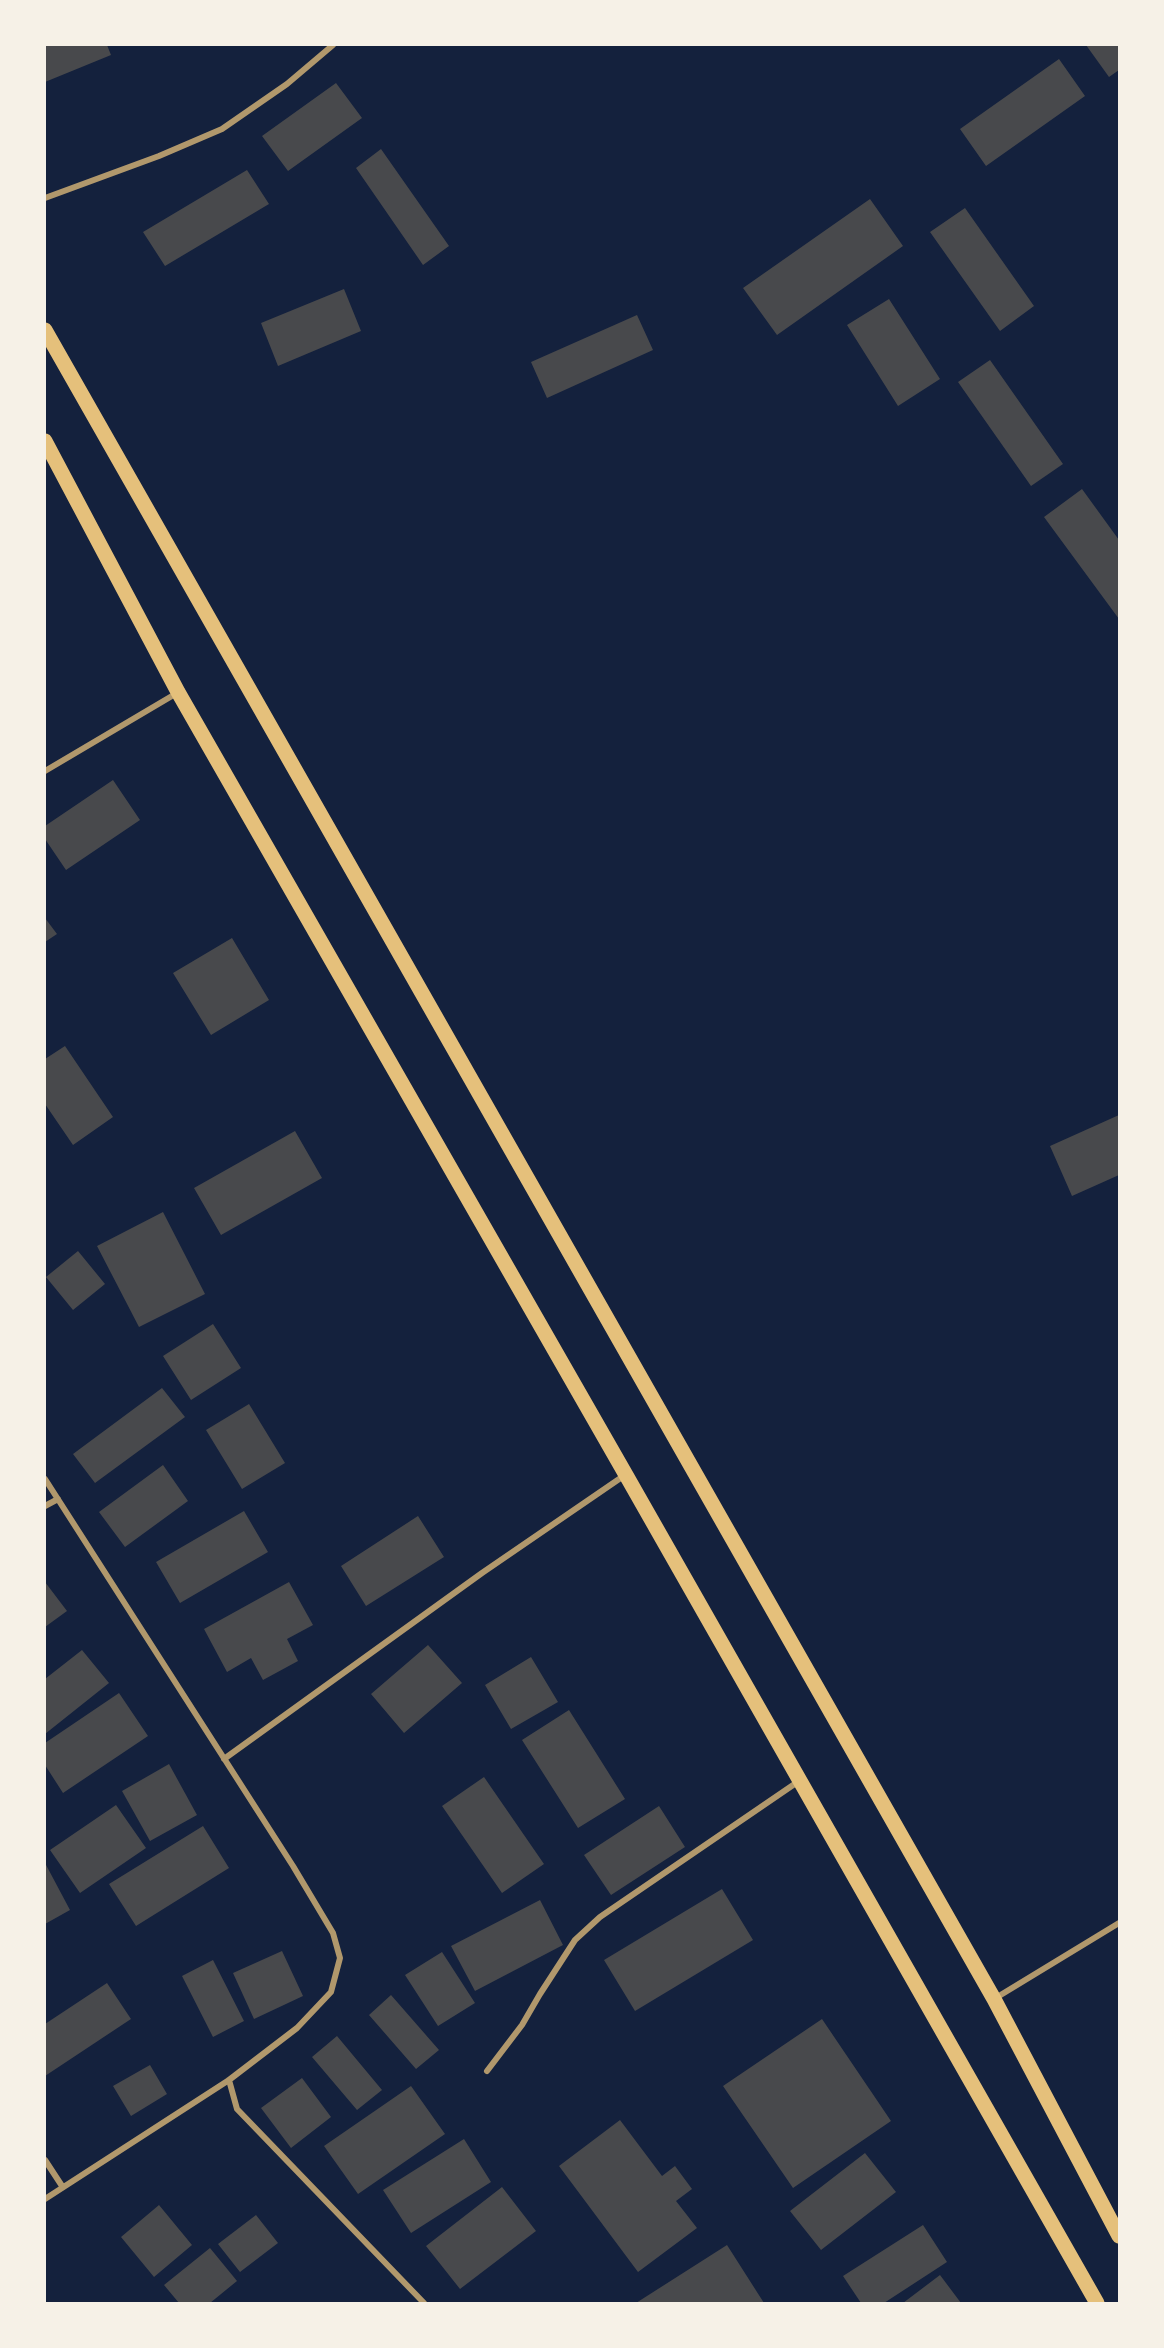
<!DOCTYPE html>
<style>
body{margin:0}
#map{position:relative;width:1164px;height:2348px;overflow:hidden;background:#14213d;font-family:"Nunito Sans",sans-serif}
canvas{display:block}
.frame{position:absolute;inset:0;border:46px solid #f6f1e7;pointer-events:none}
</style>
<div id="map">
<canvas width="1164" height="2348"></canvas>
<div class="frame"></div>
</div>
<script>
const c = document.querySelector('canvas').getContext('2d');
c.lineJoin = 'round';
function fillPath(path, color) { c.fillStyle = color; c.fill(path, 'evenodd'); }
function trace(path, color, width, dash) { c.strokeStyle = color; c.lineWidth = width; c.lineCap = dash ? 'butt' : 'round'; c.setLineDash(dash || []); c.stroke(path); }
fillPath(new Path2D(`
 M 45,45 L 107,45 L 111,55 L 45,82 Z
 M 1086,45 L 1119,45 L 1119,70 L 1109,77 Z
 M 1059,59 L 1085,96 L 986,166 L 960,129 Z
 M 336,83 L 362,118 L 288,171 L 262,136 Z
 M 381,149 L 449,246 L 423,265 L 356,168 Z
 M 247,170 L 269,204 L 165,266 L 143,232 Z
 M 870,199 L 903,246 L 777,335 L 743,288 Z
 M 965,208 L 1034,306 L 1000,331 L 930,232 Z
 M 344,289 L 361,331 L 278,366 L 261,323 Z
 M 889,299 L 940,379 L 898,406 L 847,325 Z
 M 637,315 L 653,350 L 547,398 L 531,362 Z
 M 990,360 L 1063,464 L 1031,486 L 958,382 Z
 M 1082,489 L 1119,540 L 1119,619 L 1044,517 Z
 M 113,780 L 140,820 L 66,870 L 45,839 L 45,826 Z
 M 45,918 L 57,934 L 45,942 Z
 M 232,938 L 269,1000 L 211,1035 L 173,973 Z
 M 65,1046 L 113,1117 L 73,1145 L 45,1104 L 45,1059 Z
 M 1119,1115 L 1119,1175 L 1072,1196 L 1050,1146 Z
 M 295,1131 L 322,1178 L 221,1235 L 194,1188 Z
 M 163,1212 L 205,1294 L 139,1327 L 97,1246 Z
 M 78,1251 L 105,1284 L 73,1310 L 46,1277 Z
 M 213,1324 L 241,1368 L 191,1400 L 163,1356 Z
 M 162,1388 L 185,1417 L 95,1483 L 73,1454 Z
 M 249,1404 L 285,1463 L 242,1489 L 206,1430 Z
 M 163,1465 L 188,1501 L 125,1547 L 99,1512 Z
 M 244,1511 L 268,1552 L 180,1603 L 156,1562 Z
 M 418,1516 L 444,1557 L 366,1606 L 341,1566 Z
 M 45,1582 L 67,1611 L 45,1627 Z
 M 289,1582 L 313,1625 L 287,1639 L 298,1661 L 263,1680 L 251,1658 L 227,1672 L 204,1629 Z
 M 428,1645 L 462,1683 L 404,1733 L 371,1694 Z
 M 82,1650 L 109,1683 L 45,1734 L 45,1679 Z
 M 531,1657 L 558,1702 L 511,1729 L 485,1685 Z
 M 119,1693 L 148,1736 L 63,1793 L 45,1765 L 45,1743 Z
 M 569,1710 L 625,1799 L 578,1828 L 522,1740 Z
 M 169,1764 L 197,1815 L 150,1841 L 122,1791 Z
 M 484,1777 L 544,1864 L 502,1893 L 442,1806 Z
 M 116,1805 L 146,1848 L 80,1893 L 50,1850 Z
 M 659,1806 L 685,1847 L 611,1895 L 584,1855 Z
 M 203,1826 L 229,1868 L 136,1926 L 109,1884 Z
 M 45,1863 L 70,1910 L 45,1924 Z
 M 722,1889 L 753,1940 L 635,2011 L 604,1960 Z
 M 540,1900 L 563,1945 L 475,1991 L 451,1946 Z
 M 282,1951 L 303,1996 L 254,2019 L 233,1973 Z
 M 442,1952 L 475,2003 L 438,2026 L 405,1975 Z
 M 213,1960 L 244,2021 L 213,2037 L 182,1976 Z
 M 107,1983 L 131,2019 L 45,2076 L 45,2024 Z
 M 391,1995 L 439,2050 L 416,2069 L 369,2015 Z
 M 822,2019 L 891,2121 L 793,2188 L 723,2086 Z
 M 337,2036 L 382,2090 L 357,2110 L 312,2057 Z
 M 150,2065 L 167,2094 L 131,2116 L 113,2086 Z
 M 302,2078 L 331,2117 L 291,2148 L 261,2108 Z
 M 411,2086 L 445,2134 L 358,2194 L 324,2146 Z
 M 620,2120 L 662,2176 L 675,2166 L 692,2189 L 676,2201 L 697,2228 L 638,2272 L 559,2166 Z
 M 464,2139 L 491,2182 L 411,2233 L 383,2190 Z
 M 865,2153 L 896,2192 L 821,2250 L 790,2211 Z
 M 502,2187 L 536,2231 L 460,2289 L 426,2246 Z
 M 159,2205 L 192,2245 L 154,2277 L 121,2237 Z
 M 256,2215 L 278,2243 L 240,2272 L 218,2244 Z
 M 923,2225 L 947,2262 L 884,2303 L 861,2303 L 843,2276 Z
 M 727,2245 L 764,2303 L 636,2303 Z
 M 210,2248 L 237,2281 L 210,2303 L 179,2303 L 164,2285 Z
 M 940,2275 L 961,2303 L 903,2303 Z`), '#48494c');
trace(new Path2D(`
 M 45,198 L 159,156 L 222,129 L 287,84 L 333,45
 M 45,771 L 177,693
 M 45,1479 L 293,1866 L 333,1933 L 340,1958 L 331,1992 L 297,2028 L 229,2080 L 45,2199
 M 45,1506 L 58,1499
 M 224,1759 L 482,1573 L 625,1475
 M 994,1999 L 1119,1923
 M 487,2071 L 522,2025 L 540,1994 L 575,1940 L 600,1917 L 799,1781
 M 229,2080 L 237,2109 L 424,2303
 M 45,2160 L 62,2186`), '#b1986c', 6);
trace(new Path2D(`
 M 45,330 L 994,1999 L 1119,2236
 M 45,441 L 178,692 L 626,1475 L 1097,2303`), '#e5c07b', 15);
</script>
